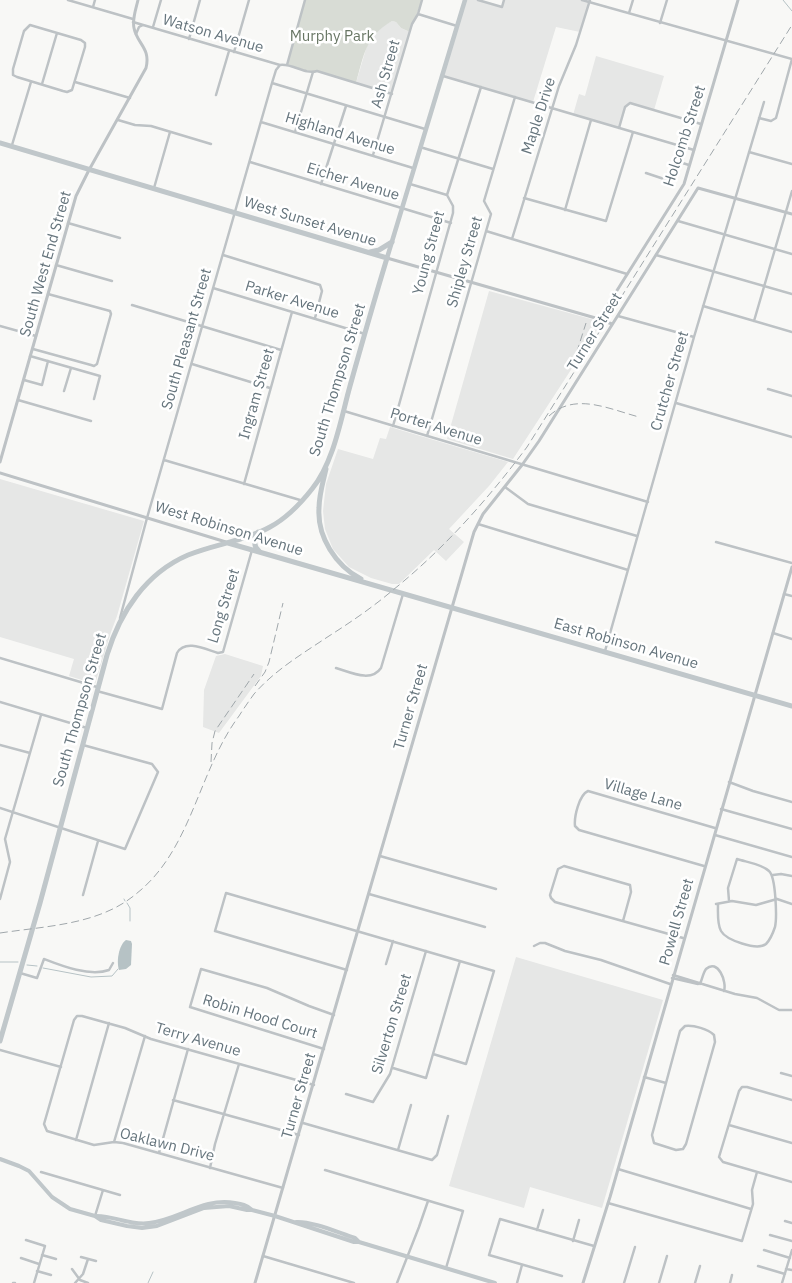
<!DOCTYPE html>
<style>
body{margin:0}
canvas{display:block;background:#f8f8f6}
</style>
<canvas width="792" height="1283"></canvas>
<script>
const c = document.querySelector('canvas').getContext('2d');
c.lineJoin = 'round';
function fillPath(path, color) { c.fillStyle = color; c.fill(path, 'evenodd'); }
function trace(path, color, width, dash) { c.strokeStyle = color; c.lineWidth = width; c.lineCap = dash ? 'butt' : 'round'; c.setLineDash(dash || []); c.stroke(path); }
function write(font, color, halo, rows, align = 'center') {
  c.font = font + ' "IBM Plex Sans",sans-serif'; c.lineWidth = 5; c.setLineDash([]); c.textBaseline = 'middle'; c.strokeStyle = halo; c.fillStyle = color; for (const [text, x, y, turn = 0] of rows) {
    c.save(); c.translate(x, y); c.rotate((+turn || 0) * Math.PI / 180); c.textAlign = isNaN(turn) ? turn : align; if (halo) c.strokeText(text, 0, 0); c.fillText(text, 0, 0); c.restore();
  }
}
fillPath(new Path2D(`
 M 465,0 L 478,0 L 501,7 L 504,0 L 590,0 L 580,32 L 556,27 L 533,102 L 441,75 Z
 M 392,21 L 396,22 L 401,28 L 410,32 L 392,94 L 356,83 L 368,42 L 384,25 Z
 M 596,56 L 664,76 L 654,110 L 631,103 L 627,105 L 619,128 L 573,115 L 579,94 L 585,96 Z
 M 489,291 L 602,322 L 513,459 L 447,439 Z
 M 390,427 L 508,462 L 489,486 L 449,529 L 464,542 L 446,561 L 434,550 L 399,584 L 392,584 L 371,578 L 349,567 L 333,549 L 325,529 L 323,511 L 326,484 L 338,449 L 373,459 L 380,438 L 386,439 Z
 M 0,479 L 144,521 L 117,616 L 111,632 L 95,684 L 69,676 L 74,659 L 0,637 Z
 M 225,654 L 263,666 L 261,676 L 219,733 L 203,727 L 204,690 L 216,656 Z
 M 516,957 L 663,1000 L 602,1208 L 530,1187 L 524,1208 L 449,1186 Z`), '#e6e7e6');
fillPath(new Path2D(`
 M 305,0 L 422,0 L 410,32 L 401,28 L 396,22 L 392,21 C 365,37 364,55 356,83 L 317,71 L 313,72 L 287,65 Z`), '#d8dcd5');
fillPath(new Path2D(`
 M 126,940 L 131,941 L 132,944 L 131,965 L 126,969 L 119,970 C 116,961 119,945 126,940 Z`), '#b6c2c5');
trace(new Path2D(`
 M 783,0 L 792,11
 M 124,899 L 125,901
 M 127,903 L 130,908 L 130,921
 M 0,962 L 18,962
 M 27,965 L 37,966
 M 43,968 L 91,977 L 112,976 L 118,969
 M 148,1283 L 153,1272`), '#b6c2c5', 1);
trace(new Path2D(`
 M 68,0 L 133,19
 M 478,0 L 502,7 L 504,0
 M 582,0 L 792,59
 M 93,7 L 95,0
 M 629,13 L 633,0
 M 418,14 L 457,26
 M 133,22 L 280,65 C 292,63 305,75 317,71 L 392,94
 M 660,23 L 667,0
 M 30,25 L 81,40 L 85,43 L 85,47 L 72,90 L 67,92 L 63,91 L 17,77 L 13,75 L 13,69 L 24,31 Z
 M 153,27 L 161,0
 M 136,34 L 139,27 L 143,25
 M 189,39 L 200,0
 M 234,52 L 249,0
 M 287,65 L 305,0
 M 443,76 L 694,150
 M 75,82 L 130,98
 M 272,83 L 425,129
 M 42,84 L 57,33
 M 216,95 L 229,51
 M 759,118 L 771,121 L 776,118 L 792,59
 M 118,120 L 135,125 L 151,126 L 211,144
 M 261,122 L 413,168
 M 619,128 L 625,107 L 630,103 L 701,124
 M 295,132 L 313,72
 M 12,145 L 31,82
 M 420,147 L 493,169
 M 749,152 L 792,164
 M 373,155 L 412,24 L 418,14 L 422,0
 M 250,162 L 451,223
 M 646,173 L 670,181 L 676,161 L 689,165
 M 321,184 L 346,106
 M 410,184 L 447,195
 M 154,188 L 170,132
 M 524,198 L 606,221 L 633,132
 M 565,210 L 591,120
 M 678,221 L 792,254
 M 68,223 L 120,238
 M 486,231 L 627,274
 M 512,239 L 559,86 L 576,45 L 590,0
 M 223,255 L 320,285 L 322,291 L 315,318
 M 656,255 L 792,294
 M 56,265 L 112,281
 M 213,288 L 365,334
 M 132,305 L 281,350
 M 703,306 L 792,332
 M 618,316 L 694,337
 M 754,321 L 792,191
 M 0,326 L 36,336
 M 33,349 L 91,365 L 94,366 L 97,364 L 111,314 L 110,311 L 48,294
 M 30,356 L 100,376 L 94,399
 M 192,364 L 270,388
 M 24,380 L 42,385 L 48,361
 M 768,389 L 792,396
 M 64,391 L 71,368
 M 18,400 L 91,421
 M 676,403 L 792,437
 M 344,411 L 648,502
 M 393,426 L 453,213 L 453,206 L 447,195 L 481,87
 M 427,436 L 491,214 L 484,201 L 515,97
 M 164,460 L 300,500
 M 244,484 L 292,312
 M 505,487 L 528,504 L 637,536
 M 478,524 L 628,570
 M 716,542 L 792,563
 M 784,594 L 792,596
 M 120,618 L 147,518 L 272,83 L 276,70 L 280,65
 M 773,633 L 792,639
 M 605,651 L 694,337 L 764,102
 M 0,658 L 97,687
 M 336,668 C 350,672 371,683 381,668 L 403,594
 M 97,691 L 162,709 L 177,653 C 185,639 205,649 218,653 L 223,652 L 252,550
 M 0,702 L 87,728
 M 0,745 L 30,753
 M 729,782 L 753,791 L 792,802
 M 0,808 L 125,849 L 158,772 L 152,764 L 83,745
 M 721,809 L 792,829
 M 715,835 L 792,857
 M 380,856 L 496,889
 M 704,866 L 579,830 L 575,826 C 574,817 579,795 588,791 L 715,828
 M 773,875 L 781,874 L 792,876
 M 369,894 L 485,927
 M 83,895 L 98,841
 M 0,899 L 10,862 L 5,839 L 41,715
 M 716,904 L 732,901 L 756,905 L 777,899 L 792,904
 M 718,904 C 718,912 717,924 721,931 C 726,940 757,951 766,944 C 770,940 773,933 775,927 C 777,918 776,877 769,871 C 762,864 746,862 737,859 L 728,888 L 729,901
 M 623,921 L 631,892 L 630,885 L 564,866 L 558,869 L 550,895 L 551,898 L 555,902 L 683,938
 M 534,946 L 540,943 L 545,943 L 565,951 L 601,960 L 670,984
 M 386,964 L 393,941
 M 347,970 L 215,931 L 226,893 L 494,971 L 466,1064 L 433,1054
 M 20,973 L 37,978 L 44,959 C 62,966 90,977 109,970 L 113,963
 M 673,975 L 735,994 L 757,998 L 779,1010 L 792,1010
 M 672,978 L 698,984
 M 700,984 C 702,980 703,973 706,969 C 718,958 727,982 724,991
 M 685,1026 C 694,1025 708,1029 714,1035 L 715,1042 L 686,1144 L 683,1149 L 676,1150 L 654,1143 L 652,1135 L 680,1031 Z
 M 324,1049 L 190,1007 L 201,969 L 267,988 L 309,1006 L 334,1015
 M 0,1050 L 61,1067
 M 393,1068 L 426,1078 L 460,961
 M 781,1073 L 792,1076
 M 644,1077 L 666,1083
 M 346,1094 L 373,1102 L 390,1074 L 426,951
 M 173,1100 L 299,1135
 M 792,1100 L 747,1087 L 742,1087 L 739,1091 L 719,1157 L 723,1162 L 792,1182
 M 303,1123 L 432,1160 L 437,1155 L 448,1116
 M 729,1125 L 792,1143
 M 76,1140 L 109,1023
 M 114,1142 L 145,1036
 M 398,1150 L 411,1105
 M 159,1153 L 188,1049
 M 210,1168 L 215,1144 L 239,1064
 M 618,1169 L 751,1209
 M 325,1170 L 463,1211 L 446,1268
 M 41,1172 L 120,1195
 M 283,1188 L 123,1143 L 114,1142 L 94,1145 L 47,1131 L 44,1124 L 74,1020 L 77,1016 L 82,1016 L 125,1028 L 151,1039 L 314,1085
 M 608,1203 L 742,1241 L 753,1204 L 752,1190 L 757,1172
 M 95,1216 L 103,1190
 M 785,1221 L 792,1223
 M 537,1230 L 543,1210
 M 770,1235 L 792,1241
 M 26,1240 L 45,1246 L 34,1283
 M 573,1241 L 579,1220
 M 764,1250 L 790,1258
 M 42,1255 L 56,1259
 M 263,1256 L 354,1283
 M 81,1257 L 96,1261
 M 21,1258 L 39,1264
 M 758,1266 L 785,1274
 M 72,1269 L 80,1280 L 88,1283
 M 786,1269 L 792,1270
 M 37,1271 L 51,1275
 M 562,1276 L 489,1255 L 500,1219 L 594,1246
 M 13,1283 L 15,1283
 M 75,1283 L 83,1274 L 88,1259
 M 397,1283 L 419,1227 L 428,1201
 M 517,1283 L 522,1265
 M 624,1283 L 635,1247
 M 659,1283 L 667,1256
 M 695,1283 L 700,1266
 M 730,1283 L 732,1275
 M 782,1283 L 792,1250`), '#bdc2c5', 2.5);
trace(new Path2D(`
 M 387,258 L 599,319 L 612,324
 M 599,319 L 684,184 L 738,0
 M 0,462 L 76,196 L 89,170 L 146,68 C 151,48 137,44 134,28 C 132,19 136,9 138,0
 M 0,473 L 226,542
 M 255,1283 L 474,532 L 483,514 L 522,465 L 539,441 L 698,188 L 792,214
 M 583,1283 L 610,1197 L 792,567`), '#bdc2c5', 3);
trace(new Path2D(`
 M 0,1159 L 19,1166 L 29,1171 L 52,1197 L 70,1209 L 95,1216 L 101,1220 L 127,1226 L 142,1228 L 157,1226 L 204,1208 L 229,1206 L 247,1210 L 252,1210 L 275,1216 L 354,1242 L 359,1242 L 495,1283
 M 95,1216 C 113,1215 130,1226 149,1223 C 179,1220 203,1197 235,1203 C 241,1204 247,1205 252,1210
 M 296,1222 C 312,1221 339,1233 355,1238 L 359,1242`), '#c0c7ca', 4);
trace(new Path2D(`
 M 387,258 L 465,0`), '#c0c7ca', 4.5);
trace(new Path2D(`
 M 0,143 L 387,258 C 374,301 362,343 350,386 C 341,418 334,462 312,489 C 301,503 287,518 270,527 C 245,541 215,544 188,555 C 146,573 120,612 107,655 L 40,903 L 0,1041
 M 370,252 L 379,250 L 392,242
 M 326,469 C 323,482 319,495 319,508 C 317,537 336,566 361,579
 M 258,532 C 255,539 252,545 259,551
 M 228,543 L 792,706`), '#c0c7ca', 5);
trace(new Path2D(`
 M 573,364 L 586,323
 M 549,416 C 575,392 609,409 639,417
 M 255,686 L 265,672 L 269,662 L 283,603
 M 211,762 L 212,743 L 215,731 L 254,674
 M 0,933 C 46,926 99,925 136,894 C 192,850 198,771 239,716 C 244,708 249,701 254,694 C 275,670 302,654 329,636 C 351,622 373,607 393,590 C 444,549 488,499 527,447 L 792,25`), '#a0a7ab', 1, [8, 4]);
write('15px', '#66757d', '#fff', [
 ["Watson Avenue",213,34,16],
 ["Ash Street",386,74,-74],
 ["Maple Drive",539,116,-72],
 ["Highland Avenue",340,134,17],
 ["Holcomb Street",685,136,-72],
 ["Eicher Avenue",353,182,17],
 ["West Sunset Avenue",310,222,17],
 ["Young Street",429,253,-75],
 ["Shipley Street",465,262,-74],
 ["South West End Street",46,264,-74],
 ["Parker Avenue",292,300,17],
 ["Turner Street",595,332,-58],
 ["South Pleasant Street",187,339,-74],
 ["South Thompson Street",338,380,-73],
 ["Crutcher Street",670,381,-74],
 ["Ingram Street",257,394,-74],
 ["Porter Avenue",436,427,17],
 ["West Robinson Avenue",229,529,17],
 ["Long Street",224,606,-73],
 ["East Robinson Avenue",626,644,16],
 ["Turner Street",411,707,-74],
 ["South Thompson Street",80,710,-74],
 ["Village Lane",643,795,16],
 ["Powell Street",677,922,-74],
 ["Robin Hood Court",260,1017,17],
 ["Silverton Street",392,1024,-73],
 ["Terry Avenue",198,1040,16],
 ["Turner Street",299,1096,-74],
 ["Oaklawn Drive",167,1145,14]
]);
write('15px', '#687664', '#fff', [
 ["Murphy Park",332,37]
]);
</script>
